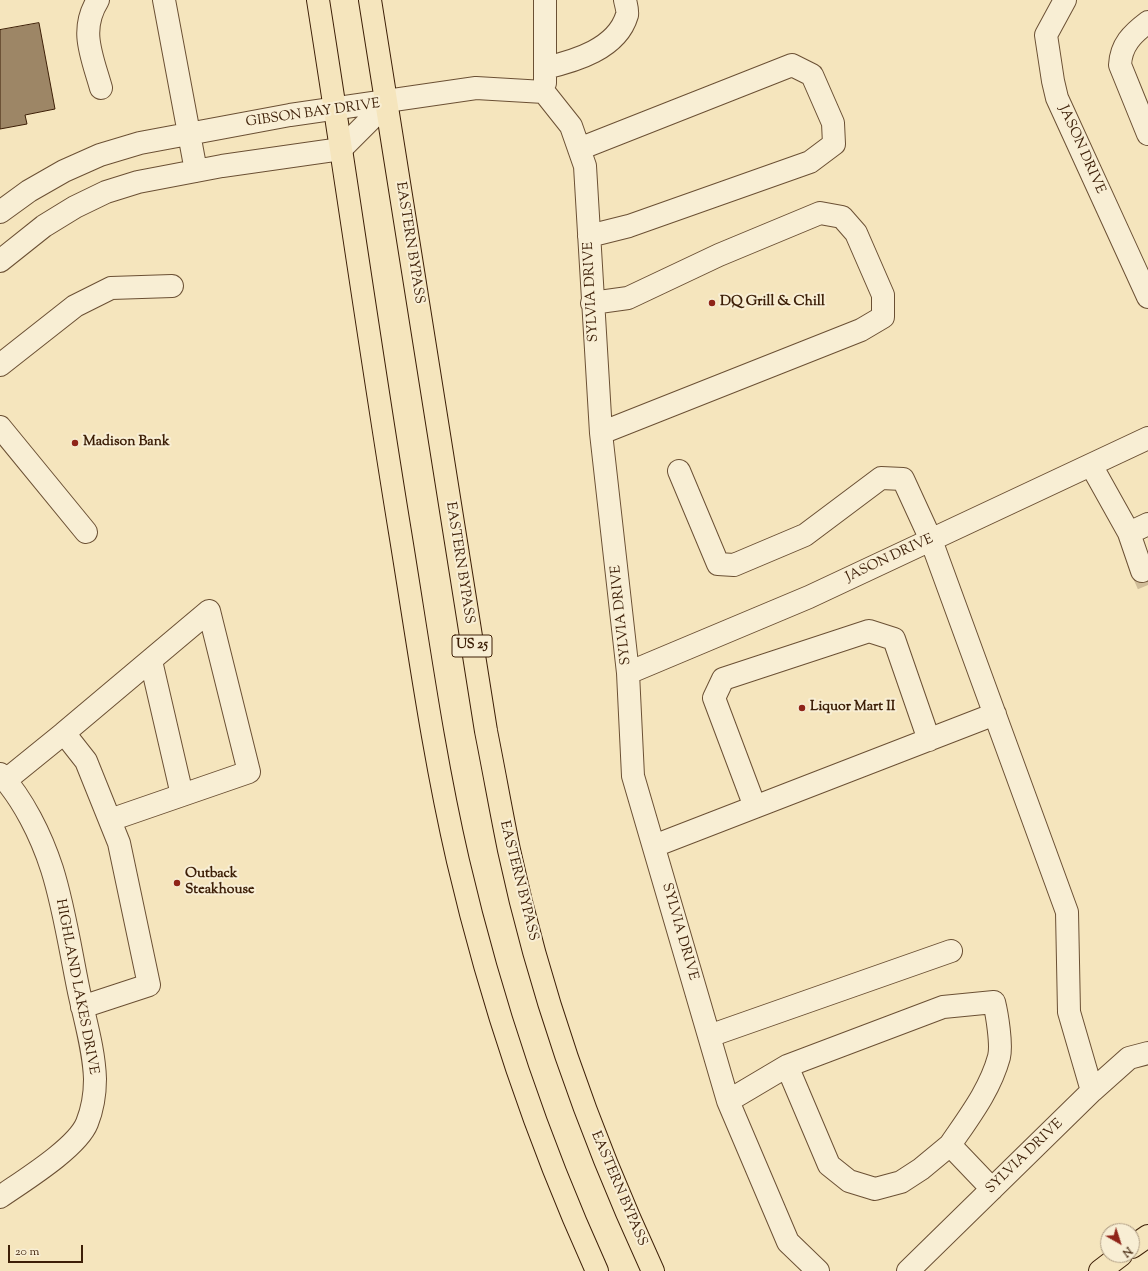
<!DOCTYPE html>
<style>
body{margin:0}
#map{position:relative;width:1148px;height:1271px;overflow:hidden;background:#f5e5bd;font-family:"Sorts Mill Goudy",serif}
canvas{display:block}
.north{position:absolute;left:1100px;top:1223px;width:40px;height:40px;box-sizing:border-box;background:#f8eed4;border:1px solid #ad9b82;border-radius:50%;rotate:141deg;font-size:11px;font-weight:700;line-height:16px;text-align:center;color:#3d1f07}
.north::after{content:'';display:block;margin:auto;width:14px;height:18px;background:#8f2418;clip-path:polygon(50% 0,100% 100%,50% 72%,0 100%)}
.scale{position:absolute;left:8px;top:1245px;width:75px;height:18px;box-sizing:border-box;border:2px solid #3d1f07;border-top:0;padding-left:5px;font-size:12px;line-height:14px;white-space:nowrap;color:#3d1f07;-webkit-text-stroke:3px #f8eed4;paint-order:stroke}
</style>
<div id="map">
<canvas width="1148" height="1271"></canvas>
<div class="north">N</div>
<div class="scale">20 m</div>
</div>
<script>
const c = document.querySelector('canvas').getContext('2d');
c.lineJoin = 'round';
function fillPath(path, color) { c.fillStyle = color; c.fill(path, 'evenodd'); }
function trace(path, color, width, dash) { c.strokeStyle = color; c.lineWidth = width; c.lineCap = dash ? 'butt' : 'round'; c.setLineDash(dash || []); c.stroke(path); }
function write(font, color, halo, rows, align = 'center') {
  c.font = font + ' "Sorts Mill Goudy",serif'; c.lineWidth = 4; c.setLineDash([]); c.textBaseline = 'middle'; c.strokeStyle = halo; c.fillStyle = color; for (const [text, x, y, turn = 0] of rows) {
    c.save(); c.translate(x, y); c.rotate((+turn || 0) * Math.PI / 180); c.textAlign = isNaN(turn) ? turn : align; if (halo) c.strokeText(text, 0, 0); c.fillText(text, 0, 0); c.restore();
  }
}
const building = new Path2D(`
 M 39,23 L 55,109 L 25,115 L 27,124 L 0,129 L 0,30 Z`);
fillPath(building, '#9d8666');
trace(building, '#3d1f07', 1);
trace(new Path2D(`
 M 1142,571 L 1148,585`), '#d0bd99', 22, [22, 11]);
const minor = new Path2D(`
 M 98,0 C 79,30 92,56 101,88
 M 164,0 L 196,171
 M 1065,0 L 1046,35 L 1053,81 L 1057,98 L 1148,297
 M 1148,22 C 1132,34 1121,45 1120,65 L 1148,134
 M 545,68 C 575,61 617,49 627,15 C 628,11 626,5 625,0
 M 545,83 L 545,0
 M 579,149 L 792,65 L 812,75 L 833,123 L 834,144 L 810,162 L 629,226 L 589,236
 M 0,212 L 29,191 L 64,171 L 100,155 L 140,143 L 290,115 L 476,88 L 544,92 L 571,126 L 585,166 L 601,433 L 628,673 L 633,776 L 728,1101 L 788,1242 L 818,1271
 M 0,261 L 44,226 L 75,207 L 106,192 L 138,182 L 222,166 L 341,149 L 387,103
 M 592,303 L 628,298 L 719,255 L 820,213 L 842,217 L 856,233 L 883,295 L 883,317 L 861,330 L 601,433
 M 0,365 L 75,306 L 111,288 L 172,286
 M 0,427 L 86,532
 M 1091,465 L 1129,533
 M 679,471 L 718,564 L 734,565 L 805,535 L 881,478 L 903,479 L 931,540 L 1067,912 L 1069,1012 L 1092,1091
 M 1142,571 L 1129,533 L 1148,524
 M 151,661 L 182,795
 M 628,673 L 809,597 L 1148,438
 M 64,733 L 209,611 L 249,772 L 110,820
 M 0,774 C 23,799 41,835 52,869 C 64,907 70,948 78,987 C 84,1017 94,1048 95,1079 C 95,1095 93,1108 87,1123 C 77,1148 23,1181 0,1197
 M 6,780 L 64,733 L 86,761 L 119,843 L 149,985 L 82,1007
 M 755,807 L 714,698 L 723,679 L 869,631 L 894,639 L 929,740
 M 654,846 L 995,714
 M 709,1036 L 951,951
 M 787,1066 L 829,1165 L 849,1181 L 875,1189 L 901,1182 L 921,1169 L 950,1145
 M 728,1101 L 787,1066 L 943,1007 L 994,1002 C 997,1014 1002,1045 999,1057 C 990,1090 969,1117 950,1145 L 992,1189
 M 908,1271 L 1092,1091 L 1129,1058 L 1148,1053`);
const major = new Path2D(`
 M 318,0 C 346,177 371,355 400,532 C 418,642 433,753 458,861 C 491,1002 537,1139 597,1271
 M 370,0 L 486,731 C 494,771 501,811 509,850 C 540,995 591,1137 653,1271
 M 1132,1247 L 1148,1236
 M 1100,1271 L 1121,1255`);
trace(minor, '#6b5034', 24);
trace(major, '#3d1f07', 24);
trace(minor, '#f8eed4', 22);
trace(major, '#f5e5bd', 22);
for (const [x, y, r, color] of [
 [712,303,4,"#8f2418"],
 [75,443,4,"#8f2418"],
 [802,708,4,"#8f2418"],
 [177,883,4,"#8f2418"]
]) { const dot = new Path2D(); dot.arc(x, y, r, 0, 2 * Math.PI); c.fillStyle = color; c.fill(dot); trace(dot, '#f8eed4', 1.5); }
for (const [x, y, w] of [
 [472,646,40]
]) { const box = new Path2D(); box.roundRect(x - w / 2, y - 11, w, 22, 3); c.fillStyle = '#f8eed4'; c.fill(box); trace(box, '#3d1f07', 1); }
write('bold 13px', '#3d1f07', null, [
 ["US 25",472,646]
]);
write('14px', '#3d1f07', '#f8eed4', [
 ["GIBSON BAY DRIVE",313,114,-8],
 ["JASON DRIVE",1081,150,66],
 ["EASTERN BYPASS",409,243,81],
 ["SYLVIA DRIVE",592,292,-93],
 ["JASON DRIVE",890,559,-25],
 ["EASTERN BYPASS",459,563,81],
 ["SYLVIA DRIVE",622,615,-96],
 ["EASTERN BYPASS",518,881,76],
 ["SYLVIA DRIVE",679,932,74],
 ["HIGHLAND LAKES DRIVE",76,987,79],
 ["SYLVIA DRIVE",1025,1157,-44],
 ["EASTERN BYPASS",618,1189,67]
]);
write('bold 14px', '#3d1f07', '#f8eed4', [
 ["DQ Grill & Chill",720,303],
 ["Madison Bank",83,443],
 ["Liquor Mart II",810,708],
 ["Outback",185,875],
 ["Steakhouse",185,891]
], 'left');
</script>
